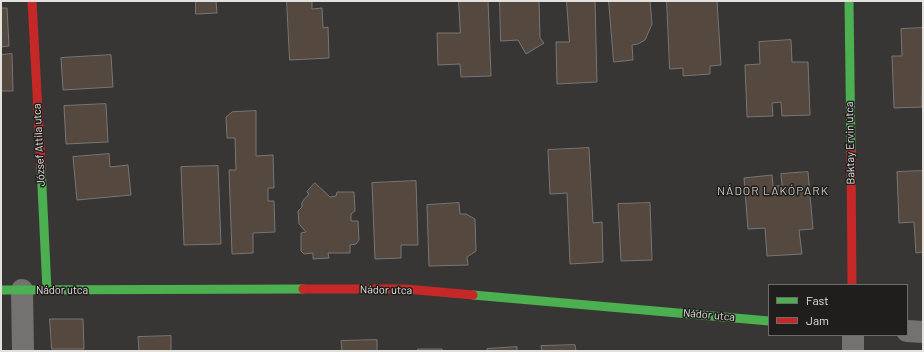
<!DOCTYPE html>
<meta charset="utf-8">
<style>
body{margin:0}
#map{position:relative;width:924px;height:352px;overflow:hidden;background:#373634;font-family:Barlow,sans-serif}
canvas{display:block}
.frame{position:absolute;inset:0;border:2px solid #e2e1de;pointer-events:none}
.legend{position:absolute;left:768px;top:284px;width:140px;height:52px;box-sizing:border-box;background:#1f1e1c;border:1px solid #6d6c6a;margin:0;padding:5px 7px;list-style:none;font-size:12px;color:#e2e1de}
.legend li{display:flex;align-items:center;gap:8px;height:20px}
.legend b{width:20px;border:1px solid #6d6c6a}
</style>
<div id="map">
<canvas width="924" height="352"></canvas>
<div class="frame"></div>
<ul class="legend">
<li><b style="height:5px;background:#4caf50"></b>Fast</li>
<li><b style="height:5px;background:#c62828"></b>Jam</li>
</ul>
</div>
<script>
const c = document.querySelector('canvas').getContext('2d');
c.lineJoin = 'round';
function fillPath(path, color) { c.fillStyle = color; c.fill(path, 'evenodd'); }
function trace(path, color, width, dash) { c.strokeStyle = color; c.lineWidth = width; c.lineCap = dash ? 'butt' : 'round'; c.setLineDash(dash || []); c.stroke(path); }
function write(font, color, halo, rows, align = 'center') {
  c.font = font + ' Barlow,sans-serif'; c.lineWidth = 3; c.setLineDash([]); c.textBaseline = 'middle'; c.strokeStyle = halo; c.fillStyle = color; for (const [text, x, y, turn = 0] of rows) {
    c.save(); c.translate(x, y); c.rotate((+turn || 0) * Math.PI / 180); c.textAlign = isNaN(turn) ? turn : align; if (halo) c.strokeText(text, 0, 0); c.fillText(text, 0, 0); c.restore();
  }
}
const building = new Path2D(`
 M 196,1 L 216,1 L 217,13 L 196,14 Z
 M 287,1 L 312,1 L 312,9 L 322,8 L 323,28 L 328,27 L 329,58 L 290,60 Z
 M 459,1 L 488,1 L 491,76 L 461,77 L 460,64 L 438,65 L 437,33 L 460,33 Z
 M 500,1 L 539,1 L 540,38 L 544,43 L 526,54 L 518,40 L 501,41 Z
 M 567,1 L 595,1 L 597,82 L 557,84 L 556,42 L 569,42 Z
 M 609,1 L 650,1 L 652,24 L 645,40 L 638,44 L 632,45 L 633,60 L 614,62 Z
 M 667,1 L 717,1 L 721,65 L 710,66 L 710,74 L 683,76 L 683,68 L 670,69 Z
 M 1,8 L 7,8 L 9,46 L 1,47 Z
 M 923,28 L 922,107 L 894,108 L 892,56 L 902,56 L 901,29 Z
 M 791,40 L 792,62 L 808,62 L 810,115 L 782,116 L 781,102 L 772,103 L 773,116 L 747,117 L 745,65 L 760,64 L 759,42 Z
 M 12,54 L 13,91 L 1,91 L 1,55 Z
 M 111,55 L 113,87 L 63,90 L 61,58 Z
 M 106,104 L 108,142 L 66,144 L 64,106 Z
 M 256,111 L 256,156 L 273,155 L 274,188 L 268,188 L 268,201 L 274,201 L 275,232 L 253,233 L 253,253 L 232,254 L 229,170 L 236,170 L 235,138 L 227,138 L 226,117 L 232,112 Z
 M 589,148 L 593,223 L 602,222 L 603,262 L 570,264 L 567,193 L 550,194 L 548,150 Z
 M 109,154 L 110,167 L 128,165 L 131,195 L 77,200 L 73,157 Z
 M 218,166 L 221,244 L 184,245 L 181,167 Z
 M 923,171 L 923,252 L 916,253 L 914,222 L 899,223 L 897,172 Z
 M 808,172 L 813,229 L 799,230 L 802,254 L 767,256 L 765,228 L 748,229 L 744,178 L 772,175 L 773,186 L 782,186 L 781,174 Z
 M 416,181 L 418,245 L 401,245 L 401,258 L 375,259 L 372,183 Z
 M 315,183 L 330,197 L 336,196 L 337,192 L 354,192 L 355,211 L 351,214 L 351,221 L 358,221 L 359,240 L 356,244 L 350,245 L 350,253 L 328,253 L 329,258 L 313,259 L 313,253 L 304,254 L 301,251 L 301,233 L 306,232 L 299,224 L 298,211 L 302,207 L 302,202 L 309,194 L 307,192 Z
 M 459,203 L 460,214 L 466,214 L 475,219 L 476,251 L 467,257 L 468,265 L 429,266 L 427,205 Z
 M 650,203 L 652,260 L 621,261 L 618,204 Z
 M 50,319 L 83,319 L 84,349 L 52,349 Z
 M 171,336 L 171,351 L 139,351 L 138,337 Z
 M 377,340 L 377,351 L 342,351 L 341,341 Z
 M 575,345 L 576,351 L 542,351 L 541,346 Z
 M 517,347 L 517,351 L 487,351 L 487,349 Z
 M 418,349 L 442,349 L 442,351 L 418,351 Z`);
fillPath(building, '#55483f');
trace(building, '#787675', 1);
trace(new Path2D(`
 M 22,290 L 23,351
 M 907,331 L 923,332
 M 853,335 L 853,351`), '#737271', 22);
trace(new Path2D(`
 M 849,1 L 851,152
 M 41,166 L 47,290
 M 1,290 L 303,289
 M 473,295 L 769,321`), '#4caf50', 9);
trace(new Path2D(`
 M 32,1 L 41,166
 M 851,152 L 852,285
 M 303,289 L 406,289 L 473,295`), '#c62828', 9);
write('11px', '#e2e1de', '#1f1e1c', [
 ["Baktay Ervin utca",850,143,-91],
 ["József Attila utca",39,145,-93],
 ["Nádor utca",62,290],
 ["Nádor utca",386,290,1],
 ["Nádor utca",709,315,5]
]);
c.letterSpacing = '1px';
write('12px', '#c4c3bd', '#1f1e1c', [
 ["NÁDOR LAKÓPARK",773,191]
]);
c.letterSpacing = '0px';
</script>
